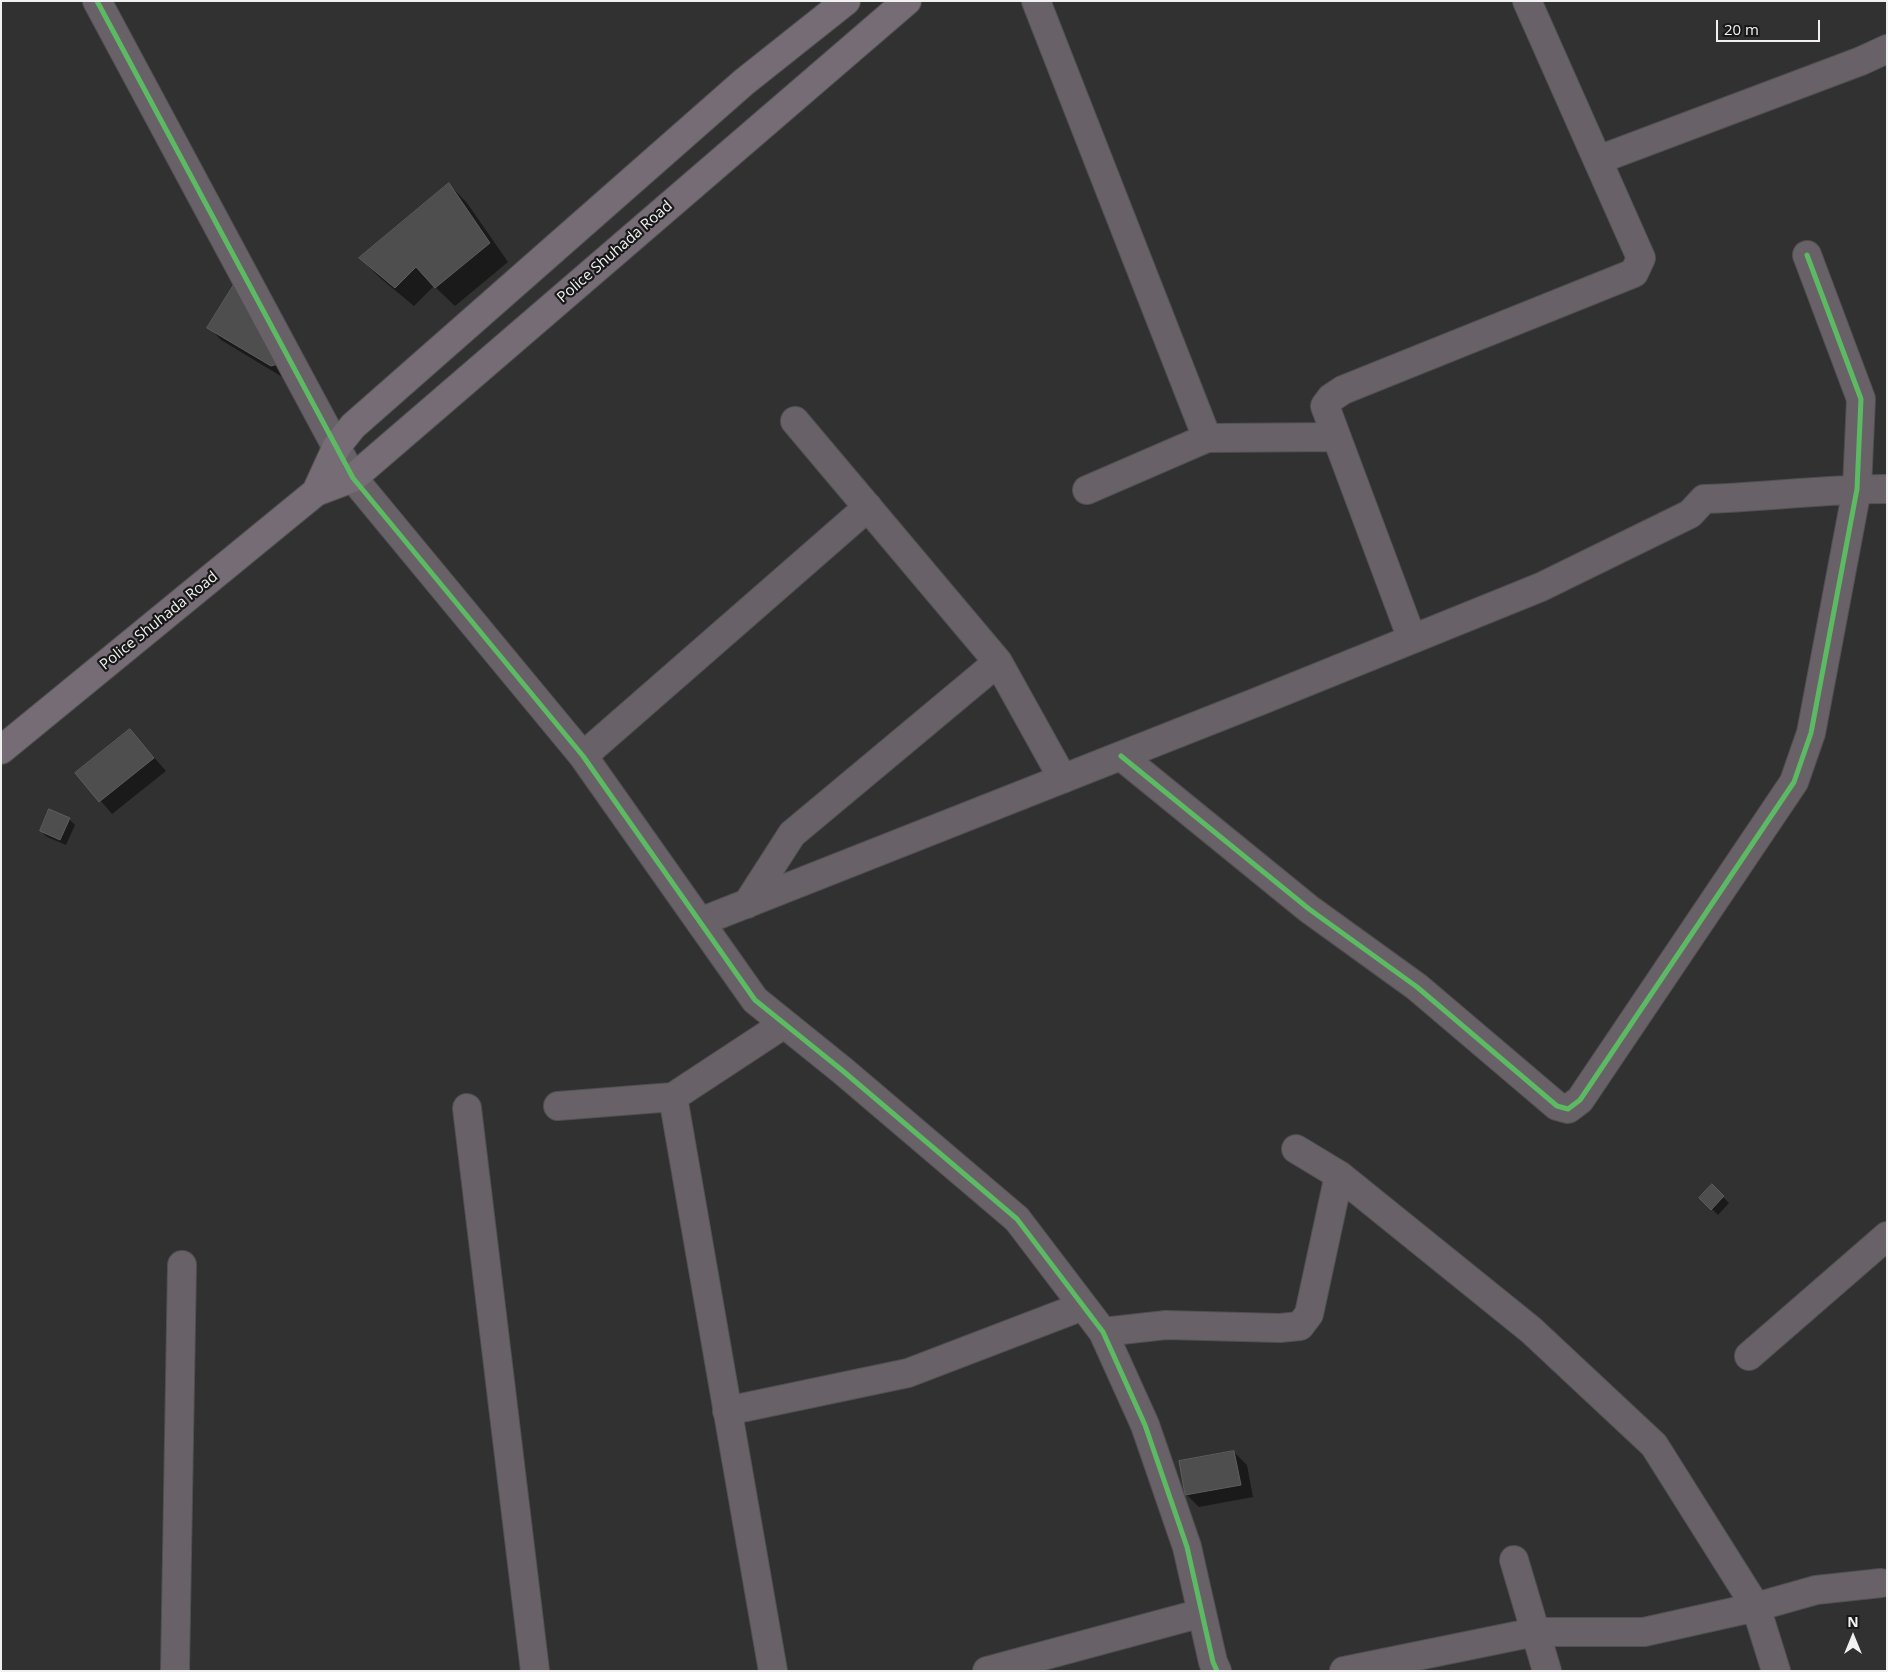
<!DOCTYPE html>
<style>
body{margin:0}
#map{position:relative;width:1888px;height:1672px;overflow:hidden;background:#313131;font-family:"Open Sans",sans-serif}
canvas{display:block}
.frame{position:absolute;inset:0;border:2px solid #f2f1f2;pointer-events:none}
.north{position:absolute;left:1828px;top:1612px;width:50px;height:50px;-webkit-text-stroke:4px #191819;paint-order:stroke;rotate:0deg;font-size:14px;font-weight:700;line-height:20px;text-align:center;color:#f2f1f2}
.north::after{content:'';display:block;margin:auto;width:18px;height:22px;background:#f2f1f2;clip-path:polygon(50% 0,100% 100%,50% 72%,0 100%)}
.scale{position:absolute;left:1716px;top:20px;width:104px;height:22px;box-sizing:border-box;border:2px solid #f2f1f2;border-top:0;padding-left:6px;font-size:15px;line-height:18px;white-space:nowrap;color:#f2f1f2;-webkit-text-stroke:4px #191819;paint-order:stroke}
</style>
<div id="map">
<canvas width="1888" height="1672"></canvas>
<div class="frame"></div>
<div class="north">N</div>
<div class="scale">20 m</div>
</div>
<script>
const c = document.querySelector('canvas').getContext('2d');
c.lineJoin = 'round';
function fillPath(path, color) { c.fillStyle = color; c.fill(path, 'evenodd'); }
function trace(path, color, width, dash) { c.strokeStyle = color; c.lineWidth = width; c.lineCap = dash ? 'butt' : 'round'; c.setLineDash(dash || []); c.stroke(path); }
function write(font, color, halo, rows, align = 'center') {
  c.font = font + ' "Open Sans",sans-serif'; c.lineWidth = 4.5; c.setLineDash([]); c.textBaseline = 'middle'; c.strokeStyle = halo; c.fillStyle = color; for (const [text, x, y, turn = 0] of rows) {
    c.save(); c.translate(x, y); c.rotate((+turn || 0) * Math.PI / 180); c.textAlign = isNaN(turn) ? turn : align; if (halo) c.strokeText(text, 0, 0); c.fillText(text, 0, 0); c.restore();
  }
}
fillPath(new Path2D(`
 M 449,184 L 467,203 L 508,262 L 455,306 L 434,286 L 414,306 L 379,277 L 360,258 Z
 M 235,285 L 284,378 L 221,340 L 209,327 Z
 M 130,730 L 166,771 L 112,814 L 77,773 Z
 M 69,819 L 75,825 L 66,845 L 47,837 L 41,831 Z
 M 1712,1186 L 1729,1203 L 1718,1215 L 1701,1198 Z
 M 1234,1452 L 1247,1465 L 1253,1497 L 1199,1507 L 1186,1494 Z`), '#0007');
const building = new Path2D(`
 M 449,183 L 490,243 L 435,288 L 416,267 L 395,288 L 359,258 Z
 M 235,283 L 281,363 L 271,366 L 207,328 Z
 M 130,729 L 154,758 L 99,802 L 75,773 Z
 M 49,809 L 70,818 L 60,840 L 40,831 Z
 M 1712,1184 L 1724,1196 L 1711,1210 L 1699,1198 Z
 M 1234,1451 L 1241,1485 L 1185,1495 L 1179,1461 Z`);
fillPath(building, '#4e4e4e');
trace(building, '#5e5e5e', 1);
const street = new Path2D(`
 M 97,1 L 353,478 L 583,756 L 755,1000 L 843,1071 L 1017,1219 L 1103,1332 L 1145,1425 L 1187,1547 L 1213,1662 L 1217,1671
 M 1036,1 L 1207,438
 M 1598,160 L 1861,61 L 1887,49
 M 795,421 L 998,662 L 1063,779
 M 1087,490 L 1207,438 L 1336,437
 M 1412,639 L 1325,406 L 1331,398 L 1343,390 L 1634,273 L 1641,258 L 1527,1
 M 583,756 L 868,507
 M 1121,756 L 1309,909 L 1417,987 L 1557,1106 L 1568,1109 L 1580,1100 L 1794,782 L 1811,733 L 1857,489 L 1861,399 L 1807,255
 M 747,904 L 792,834 L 998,662
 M 700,922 L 1262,700 L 1541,587 L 1690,514 L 1704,499 C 1765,497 1826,489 1887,489
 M 673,1097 L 773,1671
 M 558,1106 L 673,1097 L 784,1024
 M 467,1108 L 535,1671
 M 1296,1149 L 1339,1175 L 1531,1330 L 1654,1445 L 1756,1607 L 1776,1671
 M 1103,1332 L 1166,1325 L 1280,1328 L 1300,1326 L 1309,1314 L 1339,1175
 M 1749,1356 L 1887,1236
 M 727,1411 L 908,1373 L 1083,1306
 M 1514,1560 L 1547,1671
 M 175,1671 L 182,1265
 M 987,1671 L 1202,1613
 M 1344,1671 L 1535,1632 L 1644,1632 L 1756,1607 L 1816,1590 L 1881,1583`);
const secondary = new Path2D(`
 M 316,492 L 337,446 L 353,426 L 744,82 L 846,1
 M 1,750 L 316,492 L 353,478 L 907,1`);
trace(street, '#505050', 30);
trace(secondary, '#505050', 30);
trace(street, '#696168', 28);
trace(secondary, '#756c75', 28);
trace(new Path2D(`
 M 97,1 L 353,478 L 583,756 L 755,1000 L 843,1071 L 1017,1219 L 1103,1332 L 1145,1425 L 1187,1547 L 1213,1662 L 1217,1671
 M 1121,756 L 1309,909 L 1417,987 L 1557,1106 L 1568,1109 L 1580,1100 L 1794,782 L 1811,733 L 1857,489 L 1861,399 L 1807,255`), '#5cba63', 5);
write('15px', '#f2f1f2', '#191819', [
 ["Police Shuhada Road",615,252,-41],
 ["Police Shuhada Road",159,621,-39]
]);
</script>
